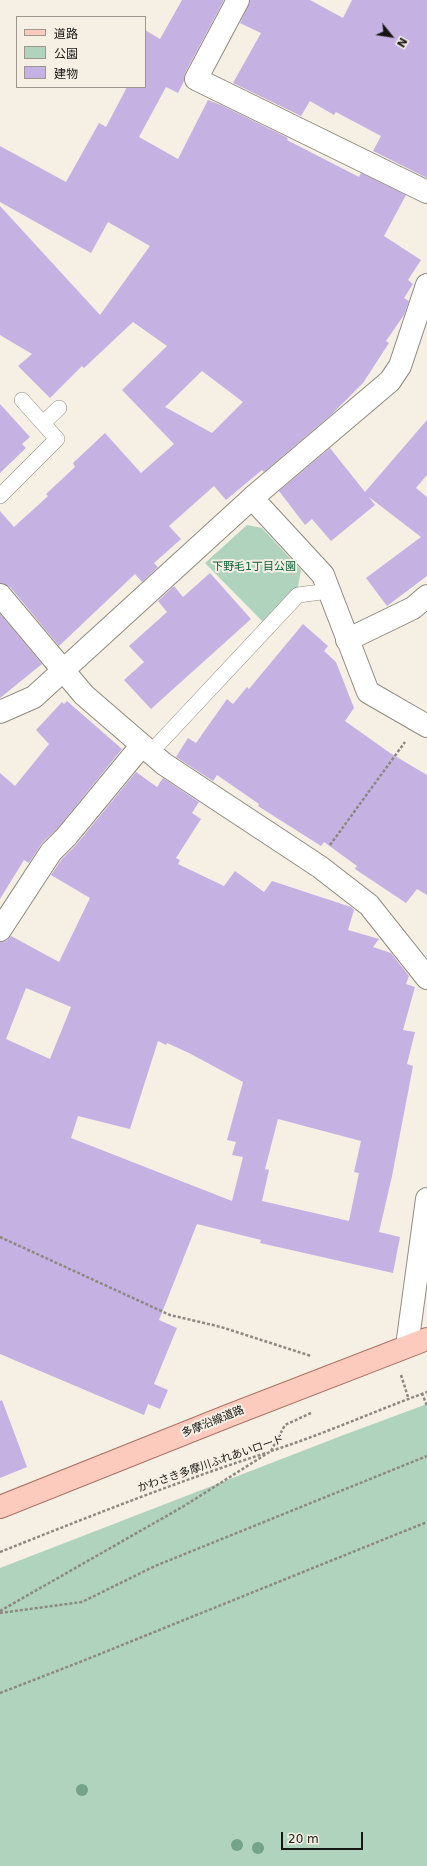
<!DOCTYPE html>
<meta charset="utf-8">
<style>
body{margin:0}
#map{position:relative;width:427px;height:1866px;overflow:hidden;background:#f5efe4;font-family:"DejaVu Sans","Noto Sans JP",sans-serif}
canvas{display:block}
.legend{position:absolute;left:16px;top:16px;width:130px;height:72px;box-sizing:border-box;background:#f5efe4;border:1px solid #9c9890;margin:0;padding:5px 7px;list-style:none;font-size:12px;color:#171612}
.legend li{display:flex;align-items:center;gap:8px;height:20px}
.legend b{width:20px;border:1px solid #9c9890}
.north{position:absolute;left:371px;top:16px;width:40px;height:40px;-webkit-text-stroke:3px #f5efe4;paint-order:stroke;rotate:120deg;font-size:11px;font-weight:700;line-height:16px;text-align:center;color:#171612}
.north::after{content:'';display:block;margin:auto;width:14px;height:18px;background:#171612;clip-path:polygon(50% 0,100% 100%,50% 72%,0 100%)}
.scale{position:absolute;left:281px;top:1832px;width:82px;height:18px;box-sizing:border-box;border:2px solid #171612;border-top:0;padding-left:5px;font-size:12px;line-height:14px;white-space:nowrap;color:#171612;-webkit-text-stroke:3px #f5efe4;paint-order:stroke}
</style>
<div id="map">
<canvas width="427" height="1866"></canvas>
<ul class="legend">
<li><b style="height:5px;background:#fdcabe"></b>道路</li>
<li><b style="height:11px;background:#b0d3bd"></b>公園</li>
<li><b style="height:11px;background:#c5b2e3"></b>建物</li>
</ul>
<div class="north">N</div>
<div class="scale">20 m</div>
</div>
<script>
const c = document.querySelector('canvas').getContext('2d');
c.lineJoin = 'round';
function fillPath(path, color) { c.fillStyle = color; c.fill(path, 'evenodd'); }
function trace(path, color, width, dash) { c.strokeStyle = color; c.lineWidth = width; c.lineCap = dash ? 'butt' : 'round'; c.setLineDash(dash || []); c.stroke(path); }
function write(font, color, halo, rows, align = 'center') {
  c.font = font + ' "DejaVu Sans","Noto Sans JP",sans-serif'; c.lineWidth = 4; c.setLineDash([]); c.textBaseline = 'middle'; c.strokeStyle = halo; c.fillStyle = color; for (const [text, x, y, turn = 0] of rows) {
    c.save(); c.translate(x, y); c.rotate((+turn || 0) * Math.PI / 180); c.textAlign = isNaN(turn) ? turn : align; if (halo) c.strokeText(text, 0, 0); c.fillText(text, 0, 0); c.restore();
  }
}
fillPath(new Path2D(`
 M 247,525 L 262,528 L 301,570 L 298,587 L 264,623 L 205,563 Z
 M 427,1404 L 427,1866 L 0,1866 L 0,1568 L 341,1436 Z`), '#b0d3bd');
fillPath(new Path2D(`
 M 182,0 L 224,0 L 185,73 L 184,81 L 178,93 L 166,87 L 139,137 L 178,159 L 208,100 L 221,105 L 288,138 L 287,140 L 359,177 L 361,173 L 406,195 L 384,236 L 421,260 L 408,280 L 413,284 L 404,298 L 409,301 L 404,315 L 386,341 L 389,343 L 363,383 L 332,414 L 264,472 L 262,470 L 226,500 L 214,486 L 169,526 L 181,539 L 154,563 L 158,567 L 142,582 L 135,574 L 59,646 L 10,587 L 0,583 L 0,511 L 14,527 L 48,496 L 46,494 L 75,467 L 73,463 L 105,433 L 141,473 L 174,444 L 122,390 L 167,346 L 133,322 L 84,368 L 82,366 L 50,398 L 18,366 L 32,354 L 0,335 L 0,206 L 100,315 L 150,246 L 108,222 L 91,253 L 0,202 L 0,146 L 66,182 L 99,123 L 106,127 L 127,87 L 145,87 L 145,30 L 160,39 ZM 202,371 L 243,402 L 212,433 L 165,407 Z
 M 250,0 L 310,0 L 343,18 L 352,0 L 427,0 L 427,178 L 373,151 L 381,136 L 336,112 L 334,115 L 310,101 L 301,116 L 233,83 L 261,33 L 240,23 Z
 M 0,404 L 30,437 L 22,444 L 26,448 L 0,473 Z
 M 427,420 L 427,475 L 416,488 L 427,497 L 427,576 L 387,606 L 366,578 L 421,537 L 369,497 L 375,505 L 331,541 L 312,519 L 305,525 L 279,491 L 330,448 L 365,492 Z
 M 210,573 L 251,619 L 151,709 L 124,680 L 144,662 L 129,646 L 167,612 L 158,601 L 174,586 L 183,597 Z
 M 0,614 L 42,664 L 0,698 Z
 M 303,624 L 328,646 L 324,651 L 336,662 L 354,708 L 345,721 L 390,753 L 427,775 L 427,895 L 417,889 L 406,903 L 355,869 L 357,866 L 324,842 L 321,846 L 258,806 L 259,804 L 217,775 L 213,781 L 176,757 L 188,738 L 196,743 L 227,699 L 233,704 L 247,687 L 249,689 Z
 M 67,701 L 122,749 L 57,829 L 42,843 L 29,863 L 24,860 L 0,899 L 0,773 L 15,786 L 49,744 L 36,730 L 62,702 L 64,704 Z
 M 136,772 L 157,787 L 163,778 L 199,802 L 192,813 L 201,819 L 176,858 L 180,860 L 178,864 L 224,886 L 235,871 L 264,892 L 272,881 L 351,907 L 354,910 L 348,930 L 379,939 L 373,947 L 391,953 L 409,976 L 406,984 L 415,987 L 403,1030 L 415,1032 L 407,1064 L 413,1066 L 392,1176 L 379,1232 L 400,1237 L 393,1273 L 260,1243 L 261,1240 L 197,1224 L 159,1320 L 177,1328 L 154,1384 L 168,1390 L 160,1409 L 148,1404 L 144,1415 L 0,1354 L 0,942 L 6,941 L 11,936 L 59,962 L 90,898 L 51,875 L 61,860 L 76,845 ZM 26,988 L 71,1007 L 50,1059 L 6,1039 ZM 158,1041 L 166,1045 L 167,1043 L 189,1053 L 243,1082 L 227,1140 L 236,1142 L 232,1155 L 243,1157 L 232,1201 L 71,1138 L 78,1116 L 130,1129 ZM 278,1119 L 361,1141 L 354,1172 L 359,1173 L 349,1221 L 262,1201 L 269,1170 L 265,1169 Z
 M 2,1400 L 27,1467 L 0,1478 L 0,1401 Z`), '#c5b2e3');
const lane = new Path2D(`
 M 43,423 L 59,408
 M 0,496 L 57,439 L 22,400
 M 151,752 L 298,595 L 329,591`);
const street = new Path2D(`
 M 238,0 L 196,79 L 427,192
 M 252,498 L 323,575 L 368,692 L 427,726
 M 0,595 L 84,695 L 164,764 L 320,867 L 369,905 L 427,978
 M 347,640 L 413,608 L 427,596
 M 0,712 L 34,697 L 252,498 L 390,381 L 400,366 L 427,285
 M 0,930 L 51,852 L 66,837 L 142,745
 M 407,1346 L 427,1199`);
const primary = new Path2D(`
 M 0,1507 L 228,1416 L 427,1339`);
trace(lane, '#908b81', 16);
trace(street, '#908b81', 24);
trace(primary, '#ab7465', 24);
trace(new Path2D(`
 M 330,845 L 405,742
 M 0,1237 L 170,1315 L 221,1327 L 311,1356
 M 401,1375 L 408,1397
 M 422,1393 L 427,1406
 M 271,1451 C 324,1434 375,1411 427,1392
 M 0,1552 C 88,1517 176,1482 266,1453
 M 0,1611 L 184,1506 L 271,1451 L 285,1425 L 311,1413
 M 0,1613 L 82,1602 L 155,1566 L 427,1456
 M 0,1693 L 80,1662 L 427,1522`), '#8d8982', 2.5, [3, 2]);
trace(lane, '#fff', 15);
trace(street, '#fff', 22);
trace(primary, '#fdcabe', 22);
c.fillStyle = '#73a389';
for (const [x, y] of [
 [82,1790],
 [237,1845],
 [258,1848]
]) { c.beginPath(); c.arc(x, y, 6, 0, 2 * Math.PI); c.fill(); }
write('11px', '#09653e', '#f5efe4', [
 ["下野毛1丁目公園",254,567]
]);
write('11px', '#171612', '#f5efe4', [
 ["多摩沿線道路",213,1422,-22],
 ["かわさき多摩川ふれあいロード",211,1464,-19]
]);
</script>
